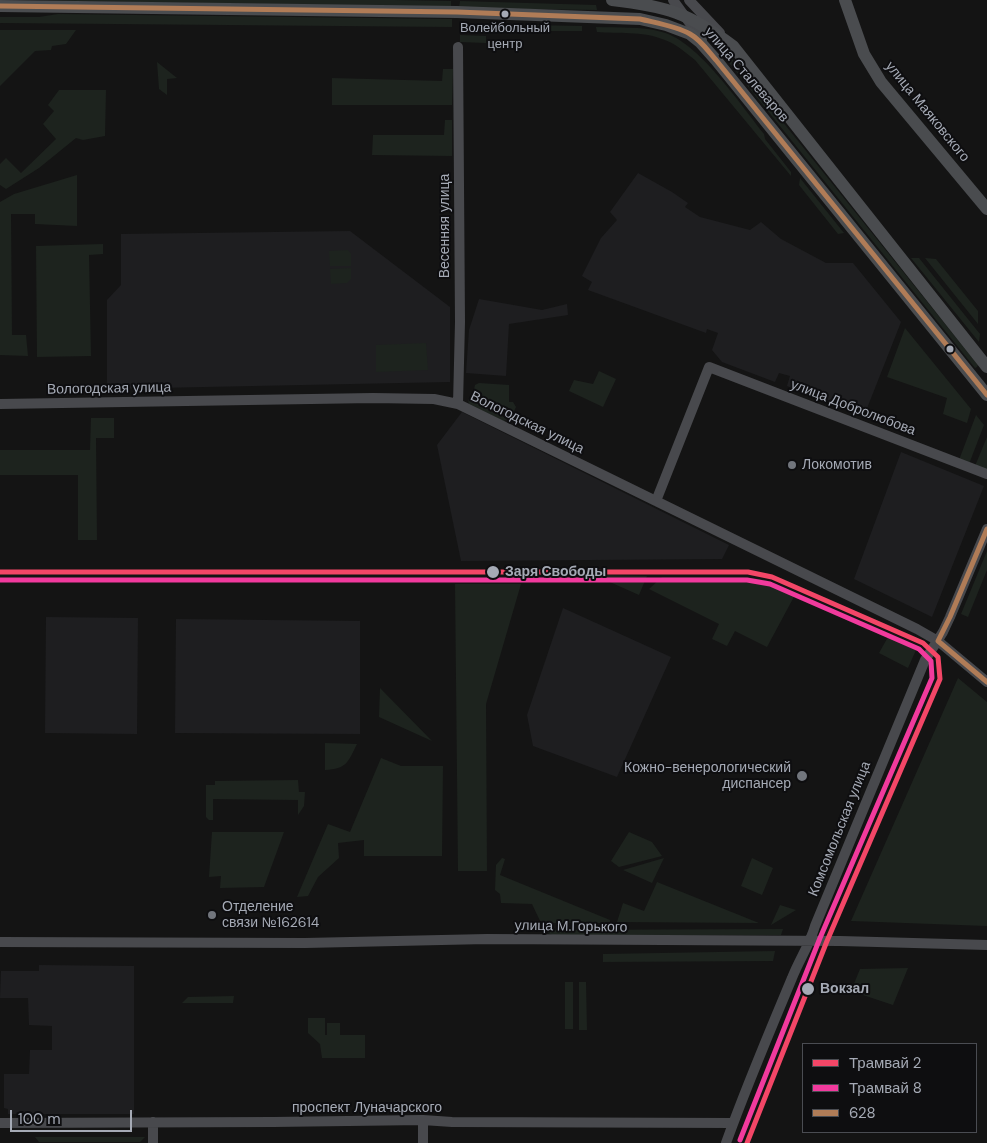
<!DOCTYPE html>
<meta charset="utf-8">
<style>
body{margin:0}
#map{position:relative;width:987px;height:1143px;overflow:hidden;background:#141414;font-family:"DM Sans",sans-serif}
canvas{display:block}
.legend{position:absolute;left:802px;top:1043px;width:175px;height:90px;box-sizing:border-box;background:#0e0e10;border:1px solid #4a4c52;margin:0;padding:6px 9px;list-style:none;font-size:15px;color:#a5aab5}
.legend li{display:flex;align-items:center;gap:10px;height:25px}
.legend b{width:25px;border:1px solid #4a4c52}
.scale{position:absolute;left:10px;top:1110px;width:122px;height:22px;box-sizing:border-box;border:2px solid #a5aab5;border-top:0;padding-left:6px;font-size:15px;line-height:18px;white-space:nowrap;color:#a5aab5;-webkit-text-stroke:4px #0e0e10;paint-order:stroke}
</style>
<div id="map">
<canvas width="987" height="1143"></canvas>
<ul class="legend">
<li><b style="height:6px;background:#f34667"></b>Трамвай 2</li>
<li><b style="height:6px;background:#f13a9d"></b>Трамвай 8</li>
<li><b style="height:6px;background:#b07c57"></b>628</li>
</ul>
<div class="scale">100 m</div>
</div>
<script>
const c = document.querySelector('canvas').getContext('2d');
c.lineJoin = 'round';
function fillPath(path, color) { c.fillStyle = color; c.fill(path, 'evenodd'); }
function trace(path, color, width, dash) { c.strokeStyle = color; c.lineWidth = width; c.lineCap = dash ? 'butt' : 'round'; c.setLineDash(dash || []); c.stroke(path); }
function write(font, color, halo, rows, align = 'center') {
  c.font = font + ' "DM Sans",sans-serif'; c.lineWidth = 4; c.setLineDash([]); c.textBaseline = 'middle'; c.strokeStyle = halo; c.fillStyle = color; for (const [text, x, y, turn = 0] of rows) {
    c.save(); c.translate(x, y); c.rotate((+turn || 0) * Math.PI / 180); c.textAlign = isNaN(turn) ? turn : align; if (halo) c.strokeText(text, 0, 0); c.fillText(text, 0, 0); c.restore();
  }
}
fillPath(new Path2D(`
 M 638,173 L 672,192 L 688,203 L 685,207 L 700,217 L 750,230 L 761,222 L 781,239 L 826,263 L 853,263 L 901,322 L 864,416 L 787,386 L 790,376 L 779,373 L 775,382 L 722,362 L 712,350 L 718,333 L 707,329 L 706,333 L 588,290 L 592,282 L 582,276 L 601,238 L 617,220 L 610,212 Z
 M 350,231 L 450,307 L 450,382 L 107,389 L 107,300 L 121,285 L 121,234 Z
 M 479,299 L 542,310 L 567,304 L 568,315 L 509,324 L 506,376 L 466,373 L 469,330 Z
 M 462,412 L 729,545 L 722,559 L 461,561 L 437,445 Z
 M 901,452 L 984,486 L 932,617 L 854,579 Z
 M 563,608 L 671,657 L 617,777 L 533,746 L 527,715 Z
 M 46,617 L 138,618 L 137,734 L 45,733 Z
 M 176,619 L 360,621 L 360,734 L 175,733 Z
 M 39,965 L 134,966 L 134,1114 L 8,1114 L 8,1109 L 4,1108 L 4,1074 L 29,1074 L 30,1050 L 52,1050 L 52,1026 L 29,1025 L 28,998 L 0,998 L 1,971 L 39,971 Z`), '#1e1e20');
fillPath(new Path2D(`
 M 15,0 L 395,0 L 451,1 L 451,7 Z
 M 460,1 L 596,5 L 597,10 L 459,8 Z
 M 58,14 L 452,19 L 452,27 L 0,23 L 0,17 L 39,17 Z
 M 529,25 L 582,26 L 582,31 L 534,31 Z
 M 596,27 C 618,28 641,26 662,32 C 698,41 740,104 764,134 L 765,139 L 791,172 L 791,176 L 695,60 C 685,52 675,43 662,39 C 643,31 617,34 597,32 Z
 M 0,30 L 76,30 L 66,44 L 52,46 L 51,50 L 35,51 L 0,86 Z
 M 460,35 L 486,36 L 486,43 L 460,42 Z
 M 725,50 L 978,365 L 977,367 L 975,368 L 721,53 Z
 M 157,62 L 177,78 L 167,79 L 167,95 L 159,89 Z
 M 443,69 L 453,69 L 452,105 L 332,105 L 332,78 L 442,81 Z
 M 59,90 L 106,90 L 105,136 L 83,140 L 76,138 L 39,168 L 6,189 L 0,185 L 0,164 L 6,158 L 21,173 L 56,139 L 43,124 L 54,111 L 48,105 Z
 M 445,120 L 452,120 L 452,156 L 372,155 L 373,135 L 444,135 Z
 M 77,175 L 77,226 L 35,224 L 35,214 L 11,214 L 12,335 L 26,335 L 28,356 L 0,355 L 0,202 L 14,194 Z
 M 800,178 L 844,233 L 838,234 L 799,185 Z
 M 103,244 L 103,254 L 89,255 L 91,356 L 37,357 L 36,246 Z
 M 348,250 L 351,254 L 351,266 L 330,266 L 329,251 Z
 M 911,258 L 919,258 L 980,334 L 979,342 Z
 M 925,258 L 936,259 L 978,311 L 978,324 Z
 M 351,268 L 351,279 L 347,283 L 331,284 L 330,269 Z
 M 905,328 L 971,409 L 967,423 L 943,414 L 947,398 L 887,377 Z
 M 426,343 L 428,370 L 376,372 L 376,345 Z
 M 599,371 L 616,379 L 603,407 L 569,391 L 574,380 L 593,384 Z
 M 479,383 L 509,385 L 509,402 L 513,402 L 516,407 L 512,415 L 473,395 L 475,385 Z
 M 468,399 L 508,419 L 503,421 L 469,404 Z
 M 976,415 L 984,425 L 969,464 L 959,460 Z
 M 91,418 L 114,418 L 114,438 L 96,438 L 97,540 L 78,540 L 78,475 L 0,475 L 0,450 L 90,450 Z
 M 987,437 L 987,471 L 975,466 Z
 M 987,551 L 987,570 L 968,617 L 961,614 Z
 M 594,575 L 647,576 L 639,595 Z
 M 662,577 L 744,577 L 766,580 L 796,593 L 767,647 L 735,631 L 727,646 L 712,639 L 719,624 L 649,589 Z
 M 455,584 L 521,584 L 486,704 L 487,871 L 458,871 Z
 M 888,637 L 916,650 L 908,668 L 879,653 Z
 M 958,678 L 987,702 L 987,926 L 851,921 Z
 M 380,688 L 432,741 L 379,717 Z
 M 325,743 L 357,744 C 348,762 347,769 325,770 Z
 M 381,758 L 401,766 L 443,766 L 442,856 L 364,856 L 364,840 L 338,843 L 339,858 L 318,877 L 308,896 L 297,897 L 328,824 L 350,832 Z
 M 298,780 L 299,792 L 305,792 L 304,806 L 298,815 L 298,800 L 213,799 L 213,820 L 209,820 L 206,817 L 206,785 L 215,785 L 215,781 Z
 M 212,832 L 284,832 L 264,887 L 220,888 L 221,876 L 209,877 Z
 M 629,832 L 652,842 L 662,856 L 619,867 L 611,861 Z
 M 502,858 L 505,859 L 500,875 L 610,920 L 610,923 L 541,923 L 532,904 L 501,903 L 500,894 L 495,890 L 496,865 Z
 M 664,858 L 652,883 L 623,870 Z
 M 752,858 L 773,868 L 762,895 L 741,886 Z
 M 657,882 L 759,923 L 617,922 L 623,903 L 644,911 Z
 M 780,905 L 796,910 L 771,925 Z
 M 783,929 L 781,935 L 554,936 L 548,933 L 548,930 Z
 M 775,951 L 773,961 L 603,962 L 603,954 Z
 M 908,968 L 893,1005 L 851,991 L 860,969 Z
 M 565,982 L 573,982 L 573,1029 L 565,1029 Z
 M 579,982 L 586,982 L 587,1030 L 579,1030 Z
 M 234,996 L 233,1003 L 182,1003 L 188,997 Z
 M 308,1018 L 325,1018 L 325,1035 L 327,1035 L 327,1023 L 340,1023 L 340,1035 L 365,1035 L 365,1058 L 322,1058 L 320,1044 L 308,1033 Z
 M 35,1137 L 145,1137 L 140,1142 L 39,1142 Z`), '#1d231e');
trace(new Path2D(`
 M 673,0 L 702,40
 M 689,0 L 720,33
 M 458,47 L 460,322 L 458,404
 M 0,404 L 373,398 L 434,399 L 458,404 L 917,629 L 938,641 L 987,682
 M 656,501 L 709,367 L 987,474
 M 0,942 L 305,943 L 487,939 L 840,941 L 987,945
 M 423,1120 L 423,1143
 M 0,1123 L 273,1122 L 423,1120 L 452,1122 L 733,1123
 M 153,1143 L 153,1122
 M 726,1143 C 746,1087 769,1033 792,978 C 799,960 810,944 815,926 L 925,660 L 943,632 L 950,617 L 987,529`), '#48494d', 10);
trace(new Path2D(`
 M 612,0 C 666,6 689,13 733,46 L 987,367
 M 845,0 L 864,54 L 881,82 L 987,209
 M 0,6 L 457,12 L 640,19 L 666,25 L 690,34 L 700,42 L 716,60 L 987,395`), '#4a4c4f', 12);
trace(new Path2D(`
 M 0,6 L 457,12 L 640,19 C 656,23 676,26 690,34 C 701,40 708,51 716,60 L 987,395
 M 987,529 L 950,617 L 938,641 L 987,682`), '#b07c57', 5);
trace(new Path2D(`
 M 0,572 L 748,572 L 772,577 L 923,643 L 938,657 L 940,679 L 827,941 L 747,1143`), '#f34667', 5);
trace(new Path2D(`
 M 0,580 L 747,580 L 770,584 L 919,649 L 931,661 L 932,678 L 820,938 L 740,1140`), '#f13a9d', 5);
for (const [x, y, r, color] of [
 [505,14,4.5,"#a5aab5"],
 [950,349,4.5,"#a5aab5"],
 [792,465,5,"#72767d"],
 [493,572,7,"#a5aab5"],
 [802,776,6,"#72767d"],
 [212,915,5,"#72767d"],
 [808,989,7,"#a5aab5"]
]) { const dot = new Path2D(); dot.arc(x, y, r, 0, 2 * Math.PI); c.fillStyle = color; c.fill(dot); trace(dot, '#0e0e10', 2); }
write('13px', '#a5aab5', '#0e0e10', [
 ["Волейбольный",505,29],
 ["центр",505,45]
]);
write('14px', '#a5aab5', '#0e0e10', [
 ["улица Сталеваров",746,75,49],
 ["улица Маяковского",927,112,51],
 ["Весенняя улица",445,226,-90],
 ["Вологодская улица",109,389,-1],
 ["улица Добролюбова",853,408,21],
 ["Вологодская улица",527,423,26],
 ["Комсомольская улица",840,829,-68],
 ["улица М.Горького",571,927,1],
 ["проспект Луначарского",367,1108]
]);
write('14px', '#a5aab5', '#0e0e10', [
 ["Локомотив",802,465],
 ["Кожно-венерологический",791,768,"right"],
 ["диспансер",791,784,"right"],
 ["Отделение",222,907],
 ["связи №162614",222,923]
], 'left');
write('bold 14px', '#a5aab5', '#0e0e10', [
 ["Заря Свободы",505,572],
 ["Вокзал",820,989]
], 'left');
</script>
